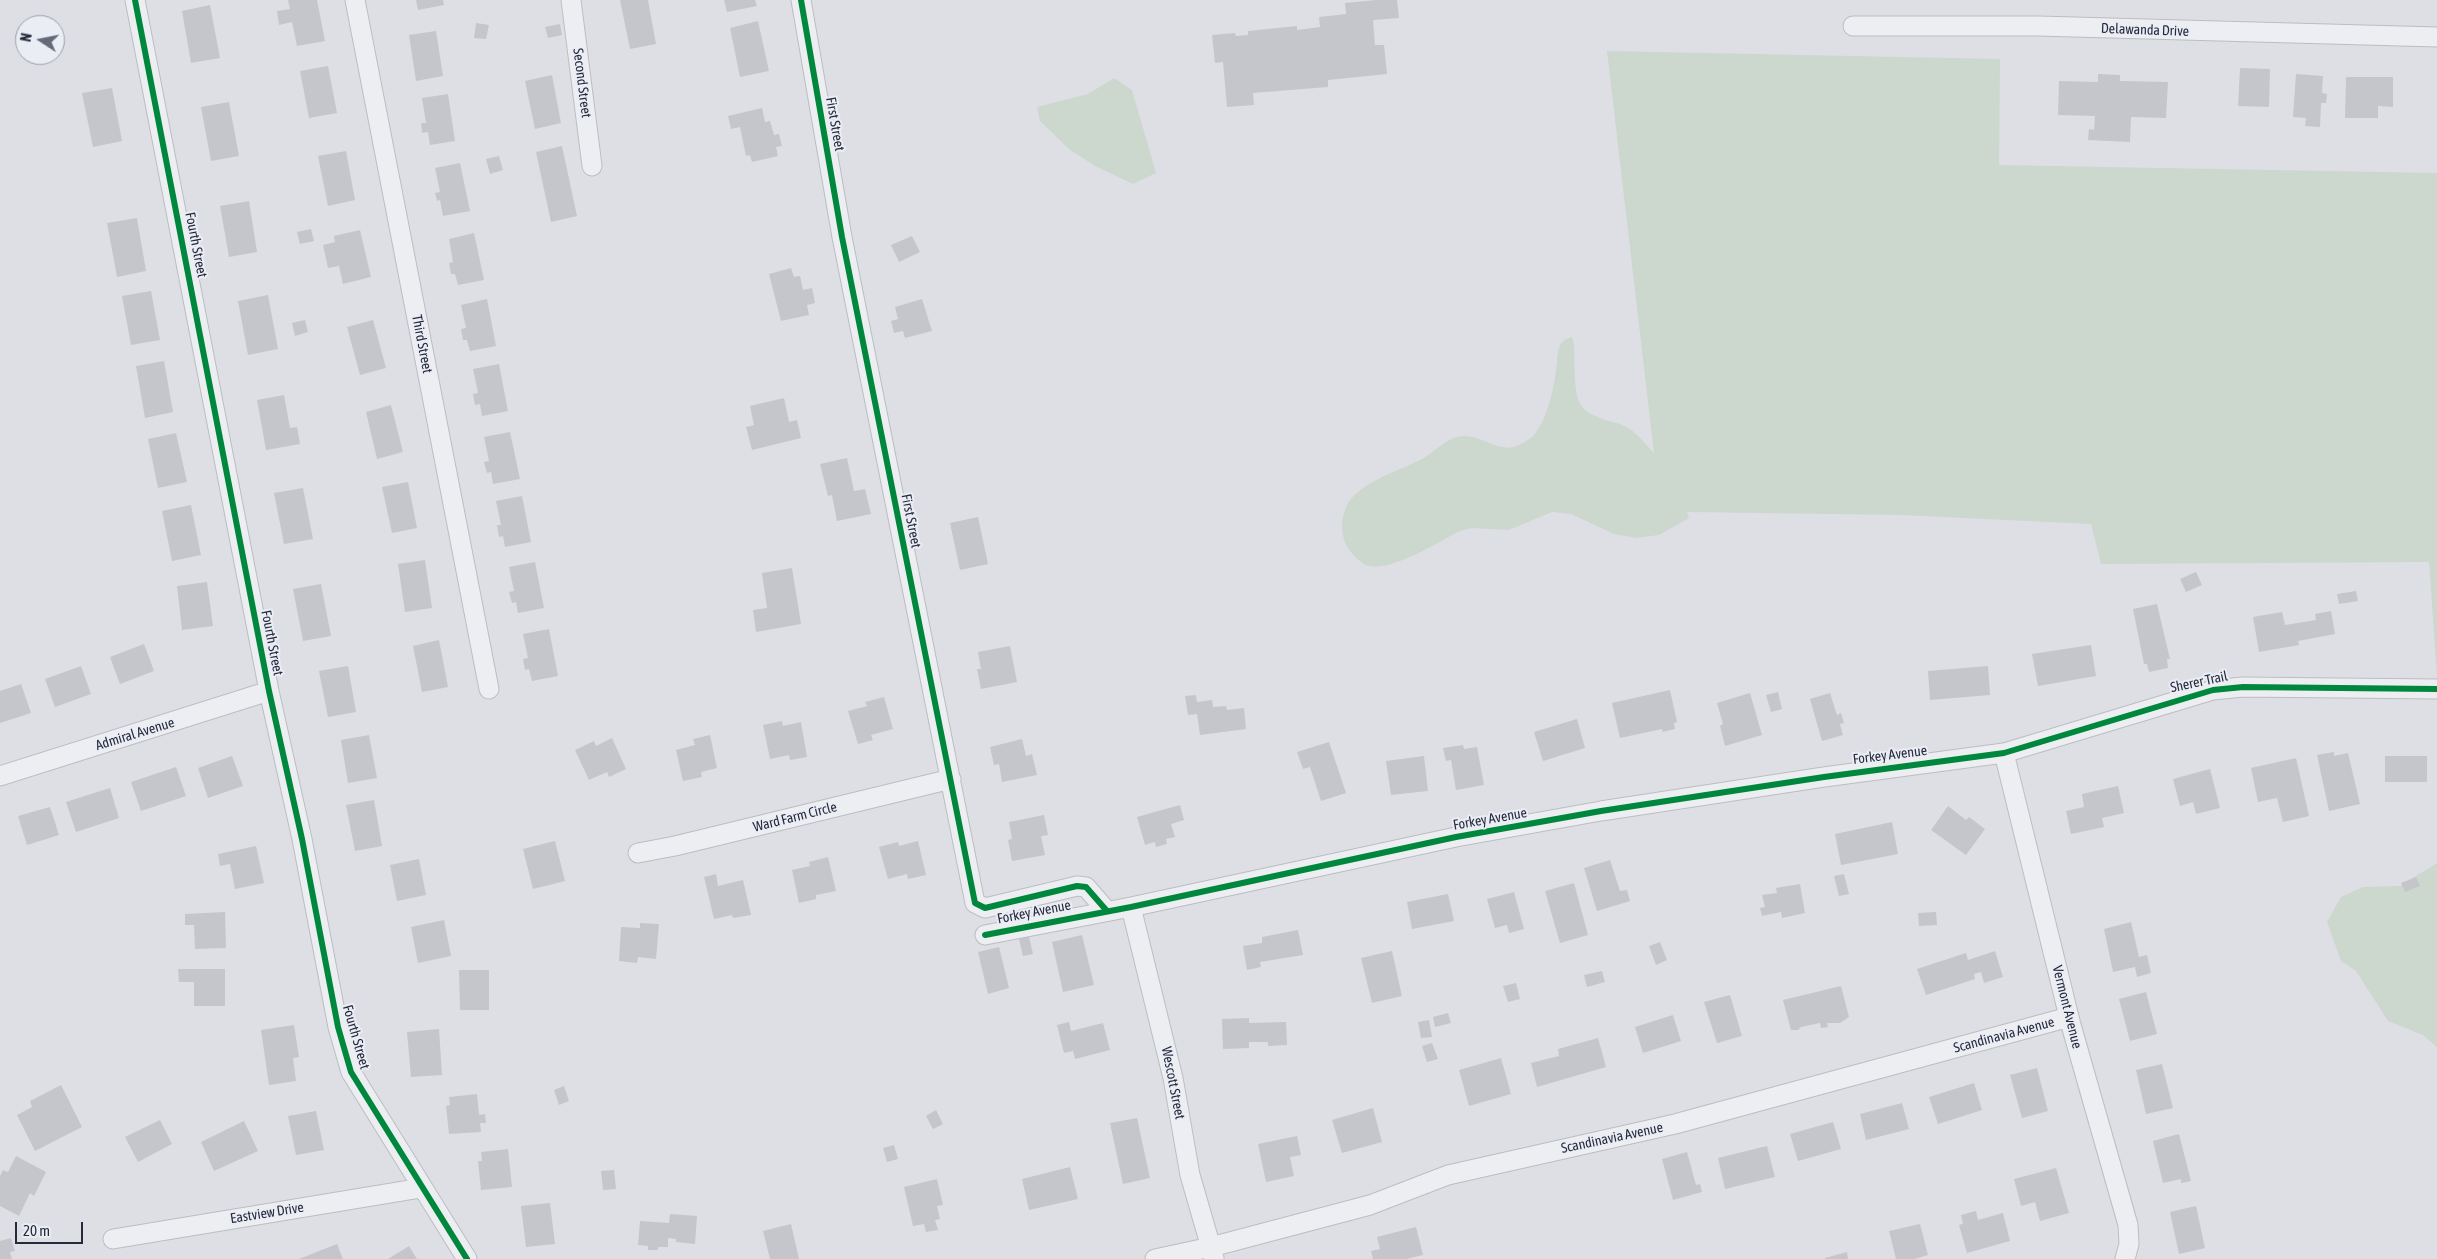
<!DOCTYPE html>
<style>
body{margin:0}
#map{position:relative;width:2437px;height:1259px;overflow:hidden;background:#dedfe4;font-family:"Asap Condensed",sans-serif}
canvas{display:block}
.north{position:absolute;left:15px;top:15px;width:50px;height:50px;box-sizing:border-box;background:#ebedf4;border:1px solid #9c9fab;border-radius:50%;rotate:281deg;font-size:14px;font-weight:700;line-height:20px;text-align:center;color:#252a3d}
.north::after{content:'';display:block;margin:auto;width:18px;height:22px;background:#666977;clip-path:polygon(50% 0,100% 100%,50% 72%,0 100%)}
.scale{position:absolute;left:15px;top:1222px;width:68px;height:22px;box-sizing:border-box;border:2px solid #252a3d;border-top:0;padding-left:6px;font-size:15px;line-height:18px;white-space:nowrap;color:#252a3d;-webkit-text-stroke:4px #ebedf4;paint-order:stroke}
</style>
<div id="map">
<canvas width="2437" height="1259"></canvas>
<div class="north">N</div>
<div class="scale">20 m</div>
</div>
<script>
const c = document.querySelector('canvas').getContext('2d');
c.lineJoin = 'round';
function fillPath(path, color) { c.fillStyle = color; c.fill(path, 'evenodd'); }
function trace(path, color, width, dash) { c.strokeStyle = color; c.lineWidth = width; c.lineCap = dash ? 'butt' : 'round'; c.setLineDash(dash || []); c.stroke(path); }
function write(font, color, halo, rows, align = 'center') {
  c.font = font + ' "Asap Condensed",sans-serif'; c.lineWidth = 4; c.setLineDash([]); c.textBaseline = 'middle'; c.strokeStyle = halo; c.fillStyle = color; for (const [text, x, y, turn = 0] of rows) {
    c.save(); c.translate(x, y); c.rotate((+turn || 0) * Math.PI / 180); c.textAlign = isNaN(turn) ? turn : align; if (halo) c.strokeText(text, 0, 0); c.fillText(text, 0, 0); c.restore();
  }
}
fillPath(new Path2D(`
 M 1607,51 L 2000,59 L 1999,165 L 2437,173 L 2437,675 L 2429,562 L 2101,564 L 2091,524 L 1901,515 L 1687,512 L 1689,518 L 1659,535 L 1636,538 L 1614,534 L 1571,514 L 1552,512 L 1509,530 L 1472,528 L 1460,531 C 1438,542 1389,574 1366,565 C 1359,562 1354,555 1349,550 C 1341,538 1340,523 1345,510 C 1353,484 1399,471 1422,459 C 1433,453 1445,440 1457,437 C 1480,431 1499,457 1521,444 C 1525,441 1531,439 1534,435 C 1547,419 1553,392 1556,371 C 1557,364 1557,352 1560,345 C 1563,340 1566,339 1572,337 L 1574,344 C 1575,360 1573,393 1581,405 C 1590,419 1613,420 1626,427 C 1638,433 1645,444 1654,453 Z
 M 1114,78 L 1132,90 L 1156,173 L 1133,184 L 1095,166 L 1069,149 L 1040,121 L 1037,107 L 1088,94 Z
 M 2437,863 L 2437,1047 L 2423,1035 L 2388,1021 L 2356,971 L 2341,961 L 2327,922 L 2341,897 L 2363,887 L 2400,886 Z`), '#ccd7ce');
fillPath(new Path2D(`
 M 288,0 L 317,0 L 325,41 L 297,46 L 292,22 L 279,25 L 277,11 L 290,9 Z
 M 416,0 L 443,0 L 444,5 L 418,10 Z
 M 620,0 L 648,0 L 656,44 L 630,49 Z
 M 724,0 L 755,0 L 757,6 L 727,12 Z
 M 1376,0 L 1397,0 L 1399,18 L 1373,20 L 1375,45 L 1384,45 L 1387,74 L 1328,80 L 1328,87 L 1253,93 L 1254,105 L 1227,107 L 1223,62 L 1215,63 L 1212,35 L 1235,33 L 1236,36 L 1248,35 L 1248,31 L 1297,26 L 1297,30 L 1320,27 L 1319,17 L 1346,14 L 1345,3 Z
 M 210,5 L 220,58 L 191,63 L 182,11 Z
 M 758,21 L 769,71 L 740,77 L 730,28 Z
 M 476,23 L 489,25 L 486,39 L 474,38 Z
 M 560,24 L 562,35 L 548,38 L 545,27 Z
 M 436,31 L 443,76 L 416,81 L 409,35 Z
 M 328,66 L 337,113 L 309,118 L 300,71 Z
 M 2240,68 L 2270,69 L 2269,107 L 2238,106 Z
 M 2098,74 L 2120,75 L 2120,81 L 2168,82 L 2166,118 L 2131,117 L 2130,142 L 2088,140 L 2089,129 L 2094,130 L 2095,116 L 2058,115 L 2059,81 L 2098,82 Z
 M 2296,74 L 2323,76 L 2322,93 L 2327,94 L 2326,103 L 2321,103 L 2320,127 L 2305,126 L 2306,118 L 2293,117 Z
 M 552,75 L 561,123 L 535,129 L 525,81 Z
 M 2346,77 L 2393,77 L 2393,107 L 2378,106 L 2378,118 L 2345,118 Z
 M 112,88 L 122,141 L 93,147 L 82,93 Z
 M 448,94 L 455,141 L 430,145 L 428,132 L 422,133 L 421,123 L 426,123 L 422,98 Z
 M 229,102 L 239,156 L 211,161 L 201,107 Z
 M 762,108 L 765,122 L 770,121 L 774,135 L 779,134 L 782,146 L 776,147 L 778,156 L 752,162 L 750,155 L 746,156 L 740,127 L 731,129 L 728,116 Z
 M 562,146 L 577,216 L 551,222 L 536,152 Z
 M 346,151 L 355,200 L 328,206 L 318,156 Z
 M 499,156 L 503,170 L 490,174 L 486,159 Z
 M 460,163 L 470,211 L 443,216 L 440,200 L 437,201 L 435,193 L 440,192 L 435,168 Z
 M 249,201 L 257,252 L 229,257 L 220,206 Z
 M 137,218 L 146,271 L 117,277 L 107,223 Z
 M 311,229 L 314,241 L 300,244 L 297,232 Z
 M 360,230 L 371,277 L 343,284 L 339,266 L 328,268 L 323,245 L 335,242 L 334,236 Z
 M 474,233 L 484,280 L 458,285 L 455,274 L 451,274 L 449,263 L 453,262 L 449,239 Z
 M 912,236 L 920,252 L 899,262 L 891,245 Z
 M 791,268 L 794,277 L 800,276 L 803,290 L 812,288 L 815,303 L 807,305 L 809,315 L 781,321 L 769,274 Z
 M 151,291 L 160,340 L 131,345 L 122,296 Z
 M 268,295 L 278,349 L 248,355 L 238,301 Z
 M 487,299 L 496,346 L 470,351 L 467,340 L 463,340 L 461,329 L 466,328 L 461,305 Z
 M 922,299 L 932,331 L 905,338 L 903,331 L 894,333 L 891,321 L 898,319 L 895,307 Z
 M 305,320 L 308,332 L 295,336 L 292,323 Z
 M 373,320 L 386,368 L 360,375 L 347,327 Z
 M 164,361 L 173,412 L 145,418 L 136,366 Z
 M 499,364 L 508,411 L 482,416 L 480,404 L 475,405 L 473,394 L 478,393 L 473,369 Z
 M 284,395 L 290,428 L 297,427 L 300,444 L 266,450 L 257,400 Z
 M 784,398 L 789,422 L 797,420 L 801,438 L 752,450 L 746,427 L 754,425 L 750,406 Z
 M 391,405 L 403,452 L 377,459 L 366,412 Z
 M 510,432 L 520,479 L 493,484 L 491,472 L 487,473 L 484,462 L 489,461 L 484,437 Z
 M 176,433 L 187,482 L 158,488 L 148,439 Z
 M 847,458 L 854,491 L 865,489 L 871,514 L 837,521 L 832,495 L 828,496 L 820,464 Z
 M 408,482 L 417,528 L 392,533 L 382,487 Z
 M 303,488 L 313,539 L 284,544 L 274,493 Z
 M 522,496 L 531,542 L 505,547 L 503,536 L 499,537 L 497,525 L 501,525 L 496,501 Z
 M 191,505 L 201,555 L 172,561 L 162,511 Z
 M 978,517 L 988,564 L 960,570 L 950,523 Z
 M 425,560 L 432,608 L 405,612 L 398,564 Z
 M 535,562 L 544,608 L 518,613 L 516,602 L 512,603 L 509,592 L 514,591 L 509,567 Z
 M 792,568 L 801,624 L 756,632 L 753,610 L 767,608 L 762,573 Z
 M 2196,572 L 2202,585 L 2186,592 L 2180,579 Z
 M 207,582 L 213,626 L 182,630 L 177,586 Z
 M 321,584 L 331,636 L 303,641 L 293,589 Z
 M 2356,591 L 2358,601 L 2339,604 L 2337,594 Z
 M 2157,604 L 2170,659 L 2167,659 L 2168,668 L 2149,672 L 2147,664 L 2144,664 L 2133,609 Z
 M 2331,611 L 2335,634 L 2298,641 L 2299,645 L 2259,652 L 2253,617 L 2282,612 L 2285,625 L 2316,620 L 2315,614 Z
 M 549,629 L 558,676 L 532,681 L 529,669 L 525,670 L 523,659 L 528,658 L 523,634 Z
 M 439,640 L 448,687 L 422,692 L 413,646 Z
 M 144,644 L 154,671 L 120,684 L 110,657 Z
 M 2091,645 L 2096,676 L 2038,686 L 2032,654 Z
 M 1010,646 L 1017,682 L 981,689 L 977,669 L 981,669 L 978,652 Z
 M 81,666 L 91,694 L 55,707 L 45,679 Z
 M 348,666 L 356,712 L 328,717 L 319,671 Z
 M 1988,666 L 1990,695 L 1930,700 L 1928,671 Z
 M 21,684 L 31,713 L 0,723 L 0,691 Z
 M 1670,690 L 1677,722 L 1674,723 L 1675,729 L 1663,732 L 1662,729 L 1620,738 L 1612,703 Z
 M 1778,692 L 1782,709 L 1771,712 L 1766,695 Z
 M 1750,693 L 1762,735 L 1725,746 L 1720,726 L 1723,724 L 1717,703 Z
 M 1830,693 L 1837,715 L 1841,713 L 1844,723 L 1840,724 L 1843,735 L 1822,741 L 1810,699 Z
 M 1196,695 L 1197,702 L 1212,700 L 1213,707 L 1226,706 L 1227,710 L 1244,708 L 1246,729 L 1200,735 L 1197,714 L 1188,715 L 1185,696 Z
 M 884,697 L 893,729 L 871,735 L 873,740 L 858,744 L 848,711 L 867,706 L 865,702 Z
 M 1577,719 L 1585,748 L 1543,761 L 1534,732 Z
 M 782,721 L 783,726 L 801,722 L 807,757 L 790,760 L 789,755 L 770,759 L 763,725 Z
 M 369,735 L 377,778 L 348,783 L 341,740 Z
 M 710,735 L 717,768 L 701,772 L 702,777 L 683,781 L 676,750 L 695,745 L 693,739 Z
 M 612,738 L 626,769 L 609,777 L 607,772 L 589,780 L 575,750 L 594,741 L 596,746 Z
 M 1022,739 L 1026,756 L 1032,754 L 1037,775 L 1002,782 L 999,764 L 994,765 L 990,747 Z
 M 1329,742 L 1346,793 L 1321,801 L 1310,767 L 1303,769 L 1297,752 Z
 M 1463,745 L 1464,749 L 1477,747 L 1484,785 L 1456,790 L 1451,760 L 1446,761 L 1443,748 Z
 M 2334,752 L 2334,756 L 2348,753 L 2360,804 L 2329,811 L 2317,755 Z
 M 232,756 L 243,786 L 208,798 L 198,768 Z
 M 1424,756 L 1428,791 L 1391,795 L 1386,761 Z
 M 2385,756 L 2427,756 L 2427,782 L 2385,782 Z
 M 2296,758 L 2309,816 L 2283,822 L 2277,798 L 2258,802 L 2251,768 Z
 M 176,767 L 186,796 L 141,811 L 131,782 Z
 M 2210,769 L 2220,808 L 2196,814 L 2193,802 L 2180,806 L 2173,779 Z
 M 2118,786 L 2124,813 L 2102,818 L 2104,827 L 2071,834 L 2066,811 L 2084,807 L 2082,794 Z
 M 110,788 L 119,818 L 76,832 L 66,802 Z
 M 374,800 L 382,846 L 355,851 L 346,805 Z
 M 1180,805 L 1184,820 L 1171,824 L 1175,837 L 1166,839 L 1167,844 L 1156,847 L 1155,842 L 1145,845 L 1137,817 Z
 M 1948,806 L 1966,820 L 1969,817 L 1985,829 L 1966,855 L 1931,830 Z
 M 50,807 L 59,835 L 27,845 L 18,816 Z
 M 1044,815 L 1048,835 L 1041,836 L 1045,855 L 1012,861 L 1008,840 L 1012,839 L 1009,822 Z
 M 1892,822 L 1898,854 L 1841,865 L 1835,834 Z
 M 555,841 L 565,881 L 533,889 L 523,849 Z
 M 918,841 L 926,875 L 908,879 L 907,874 L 888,879 L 879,847 L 898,842 L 899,846 Z
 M 256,846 L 264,883 L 235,889 L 230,864 L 220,866 L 218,854 Z
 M 828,857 L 836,891 L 816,895 L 816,899 L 799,903 L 792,870 L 810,866 L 809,862 Z
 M 419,859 L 426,895 L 397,901 L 390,865 Z
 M 1610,860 L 1620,891 L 1627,890 L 1630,901 L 1597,911 L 1584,868 Z
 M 716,874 L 718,886 L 743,880 L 751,915 L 733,918 L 732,915 L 714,919 L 704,877 Z
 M 1844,874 L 1849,894 L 1839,896 L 1834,876 Z
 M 2416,877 L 2420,886 L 2405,892 L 2401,883 Z
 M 1574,883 L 1588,935 L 1560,943 L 1545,891 Z
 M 1800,884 L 1805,913 L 1782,918 L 1781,912 L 1762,916 L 1760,908 L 1765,907 L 1762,895 L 1777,893 L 1776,888 Z
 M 1514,892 L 1524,929 L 1509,933 L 1507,925 L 1495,928 L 1487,899 Z
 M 1448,894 L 1454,921 L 1412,929 L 1407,902 Z
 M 225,912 L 226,948 L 195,949 L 194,925 L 185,925 L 185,914 Z
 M 1936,912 L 1937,925 L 1919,926 L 1918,913 Z
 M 444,920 L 451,956 L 418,963 L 411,927 Z
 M 2131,922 L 2139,957 L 2147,955 L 2151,973 L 2137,977 L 2135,967 L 2113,972 L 2104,929 Z
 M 640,923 L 659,924 L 656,959 L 638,957 L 637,963 L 619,961 L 621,927 L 640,928 Z
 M 1298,930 L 1303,955 L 1260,962 L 1261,967 L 1247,970 L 1243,946 L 1262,943 L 1262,937 Z
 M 1082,935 L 1094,985 L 1063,992 L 1052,942 Z
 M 1029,937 L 1033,954 L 1023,956 L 1019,939 Z
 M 1660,942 L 1667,960 L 1656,965 L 1649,946 Z
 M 999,947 L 1009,988 L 988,994 L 978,952 Z
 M 1392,951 L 1402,996 L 1372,1003 L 1361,958 Z
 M 1995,951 L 2003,977 L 1984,983 L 1981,972 L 1974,974 L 1975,979 L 1926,995 L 1917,969 L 1966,953 L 1968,960 Z
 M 178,969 L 225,969 L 225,1006 L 194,1006 L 194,982 L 179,982 Z
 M 459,970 L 489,970 L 489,1010 L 460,1010 Z
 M 1602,971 L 1605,982 L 1587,987 L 1584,975 Z
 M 1516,983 L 1520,999 L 1508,1002 L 1503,986 Z
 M 1841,986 L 1849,1017 L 1840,1023 L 1827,1023 L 1828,1027 L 1821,1028 L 1820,1023 L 1801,1027 L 1798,1030 L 1791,1030 L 1783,1000 Z
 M 2146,992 L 2157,1034 L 2130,1041 L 2119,999 Z
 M 1730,995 L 1742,1036 L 1717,1043 L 1704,1002 Z
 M 1448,1013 L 1451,1023 L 1435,1027 L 1433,1017 Z
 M 1673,1015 L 1681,1041 L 1643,1053 L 1635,1027 Z
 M 1249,1018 L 1249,1023 L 1286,1022 L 1287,1045 L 1268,1046 L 1268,1042 L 1249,1042 L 1249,1048 L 1223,1049 L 1222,1019 Z
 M 1429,1020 L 1432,1037 L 1421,1038 L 1418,1022 Z
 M 1069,1022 L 1071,1031 L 1103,1023 L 1110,1050 L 1075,1059 L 1073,1051 L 1064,1053 L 1057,1025 Z
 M 294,1025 L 299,1057 L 293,1058 L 296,1081 L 269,1085 L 261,1030 Z
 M 439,1029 L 442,1075 L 411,1077 L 407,1032 Z
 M 1598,1038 L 1606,1067 L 1537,1087 L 1531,1063 L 1559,1056 L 1558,1049 Z
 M 1432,1043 L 1438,1059 L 1427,1062 L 1422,1046 Z
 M 1501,1058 L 1511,1094 L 1469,1106 L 1459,1070 Z
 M 2162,1064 L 2173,1108 L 2146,1114 L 2136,1070 Z
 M 2037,1068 L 2048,1111 L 2022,1118 L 2010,1075 Z
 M 1974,1083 L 1982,1110 L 1938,1124 L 1929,1097 Z
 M 61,1085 L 82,1127 L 35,1151 L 17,1115 L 32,1107 L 30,1101 Z
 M 564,1086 L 569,1101 L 559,1105 L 554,1090 Z
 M 477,1094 L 479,1115 L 485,1114 L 486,1123 L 480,1123 L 481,1132 L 449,1134 L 446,1106 L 450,1105 L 449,1097 Z
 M 1902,1103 L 1909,1129 L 1866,1140 L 1860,1114 Z
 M 1373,1108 L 1382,1142 L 1342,1153 L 1332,1120 Z
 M 936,1110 L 943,1124 L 933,1129 L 926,1116 Z
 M 316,1111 L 324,1150 L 296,1155 L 288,1116 Z
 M 1137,1118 L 1150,1178 L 1123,1184 L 1110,1123 Z
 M 160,1120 L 172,1144 L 138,1162 L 125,1137 Z
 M 244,1121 L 258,1151 L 214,1171 L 201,1142 Z
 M 1833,1122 L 1841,1149 L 1798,1161 L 1790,1134 Z
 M 2179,1134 L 2191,1181 L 2181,1183 L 2181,1179 L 2163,1183 L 2153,1141 Z
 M 1297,1136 L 1301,1155 L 1290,1157 L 1294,1176 L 1266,1182 L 1258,1144 Z
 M 894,1145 L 898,1159 L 887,1162 L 883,1148 Z
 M 1767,1146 L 1775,1177 L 1725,1189 L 1718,1158 Z
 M 508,1149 L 512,1187 L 481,1190 L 478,1161 L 482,1161 L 481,1152 Z
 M 1687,1152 L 1696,1185 L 1700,1184 L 1702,1192 L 1673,1200 L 1662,1159 Z
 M 16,1156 L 46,1172 L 34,1196 L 30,1193 L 19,1216 L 0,1206 L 0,1176 L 3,1170 L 8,1172 Z
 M 1070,1167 L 1078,1199 L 1029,1210 L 1022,1179 Z
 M 2056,1168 L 2069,1213 L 2040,1221 L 2035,1202 L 2021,1206 L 2014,1179 Z
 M 614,1170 L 616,1189 L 603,1190 L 601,1171 Z
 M 937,1179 L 943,1205 L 937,1206 L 940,1219 L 935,1220 L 938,1230 L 926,1232 L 924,1224 L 913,1226 L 904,1187 Z
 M 550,1203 L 555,1244 L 526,1247 L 521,1206 Z
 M 2196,1206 L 2205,1248 L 2179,1254 L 2170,1212 Z
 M 1976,1211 L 1978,1220 L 2003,1213 L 2010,1241 L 1967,1253 L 1959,1225 L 1963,1224 L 1961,1215 Z
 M 670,1214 L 697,1216 L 695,1244 L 676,1242 L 676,1239 L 668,1238 L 668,1247 L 658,1247 L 658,1250 L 648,1250 L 648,1246 L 638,1245 L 640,1221 L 669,1223 Z
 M 791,1224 L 799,1259 L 770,1259 L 763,1231 Z
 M 1920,1224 L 1928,1255 L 1914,1259 L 1896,1259 L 1889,1231 Z
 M 1416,1227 L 1423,1255 L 1406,1259 L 1373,1259 L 1371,1251 L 1380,1249 L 1377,1237 Z
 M 11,1238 L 15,1251 L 10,1252 L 12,1259 L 0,1259 L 0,1241 Z
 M 337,1244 L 343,1259 L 299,1259 Z
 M 409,1246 L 417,1259 L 388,1259 Z
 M 1847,1252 L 1848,1259 L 1825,1259 L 1825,1258 Z`), '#c4c6cb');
const street = new Path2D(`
 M 135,0 L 269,691 L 302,839 L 338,1027 L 351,1072 L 467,1259
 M 355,0 L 489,689
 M 571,0 L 592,166
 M 801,0 L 842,237 L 975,903 L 985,908 L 1077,886 L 1086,887 L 1107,911
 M 1853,26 L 2038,26 L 2437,37
 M 2004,753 L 2071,1025 L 2128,1225 L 2129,1244 L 2125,1259
 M 0,776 L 269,691
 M 638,853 L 675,846 L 951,779
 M 1131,907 L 1173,1078 L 1190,1175 L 1214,1258
 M 985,935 L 1131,907 L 1456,837 L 1601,811 L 1824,777 L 2004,753 L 2213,690 L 2243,687 L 2437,689
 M 113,1239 L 421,1188
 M 1155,1259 L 1211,1247 L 1370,1205 L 1448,1175 L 1675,1124 L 2069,1017`);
trace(street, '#bcbdc2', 21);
trace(street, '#edeef1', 19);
trace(new Path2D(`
 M 135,0 L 269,691 L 302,839 L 338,1027 L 351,1072 L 467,1259
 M 801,0 L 842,237 L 975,903 L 985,908 L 1077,886 L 1086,887 L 1107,911
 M 985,935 L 1131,907 L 1456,837 L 1601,811 L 1824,777 L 2004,753 L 2213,690 L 2243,687 L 2437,689`), '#00873e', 6);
write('14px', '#252a3d', '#ebedf4', [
 ["Delawanda Drive",2145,30,2],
 ["Second Street",582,83,83],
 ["First Street",835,124,80],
 ["Fourth Street",196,245,79],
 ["Third Street",422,344,79],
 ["First Street",911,521,79],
 ["Fourth Street",272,643,79],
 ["Sherer Trail",2199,682,-12],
 ["Admiral Avenue",135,734,-17],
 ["Forkey Avenue",1890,755,-7],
 ["Ward Farm Circle",795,817,-14],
 ["Forkey Avenue",1490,819,-10],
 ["Forkey Avenue",1034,912,-11],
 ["Vermont Avenue",2067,1007,76],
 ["Scandinavia Avenue",2004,1035,-15],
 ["Fourth Street",356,1037,74],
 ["Wescott Street",1173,1083,79],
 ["Scandinavia Avenue",1612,1138,-12],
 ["Eastview Drive",267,1213,-9]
]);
</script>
